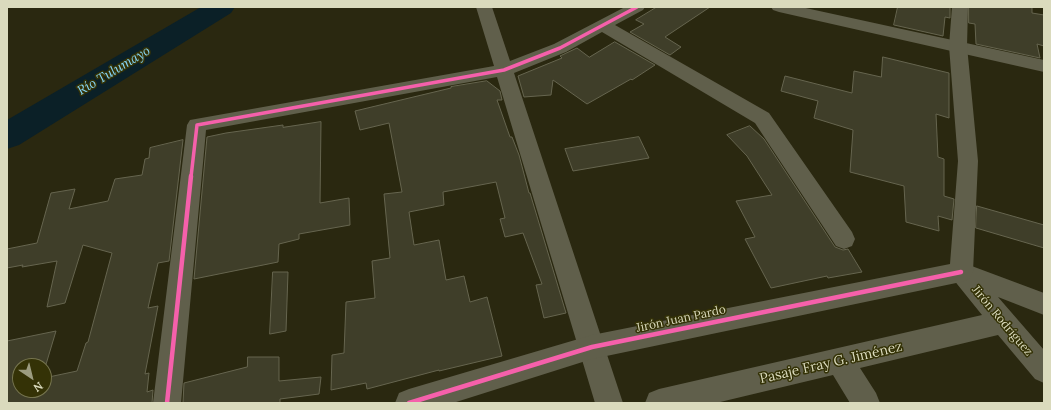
<!DOCTYPE html>
<meta charset="utf-8">
<style>
body{margin:0}
#map{position:relative;width:1051px;height:410px;overflow:hidden;background:#2a2810;font-family:Lora,serif}
canvas{display:block}
.frame{position:absolute;inset:0;border:8px solid #dadabd;pointer-events:none}
.north{position:absolute;left:12px;top:358px;width:40px;height:40px;box-sizing:border-box;background:#343206;border:1px solid #76754f;border-radius:50%;rotate:145deg;font-size:11px;font-weight:700;line-height:16px;text-align:center;color:#dadabd}
.north::after{content:'';display:block;margin:auto;width:14px;height:18px;background:#9c9c80;clip-path:polygon(50% 0,100% 100%,50% 72%,0 100%)}
</style>
<div id="map">
<canvas width="1051" height="410"></canvas>
<div class="frame"></div>
<div class="north">N</div>
</div>
<script>
const c = document.querySelector('canvas').getContext('2d');
c.lineJoin = 'round';
function fillPath(path, color) { c.fillStyle = color; c.fill(path, 'evenodd'); }
function trace(path, color, width, dash) { c.strokeStyle = color; c.lineWidth = width; c.lineCap = dash ? 'butt' : 'round'; c.setLineDash(dash || []); c.stroke(path); }
function write(font, color, halo, rows, align = 'center') {
  c.font = font + ' Lora,serif'; c.lineWidth = 3; c.setLineDash([]); c.textBaseline = 'middle'; c.strokeStyle = halo; c.fillStyle = color; for (const [text, x, y, turn = 0] of rows) {
    c.save(); c.translate(x, y); c.rotate((+turn || 0) * Math.PI / 180); c.textAlign = isNaN(turn) ? turn : align; if (halo) c.strokeText(text, 0, 0); c.fillText(text, 0, 0); c.restore();
  }
}
fillPath(new Path2D(`
 M 201,7 L 235,7 L 231,13 L 19,145 L 7,149 L 7,120 Z`), '#0b2027');
const building = new Path2D(`
 M 657,7 L 710,7 L 665,37 L 681,47 L 670,55 L 630,32 L 644,24 L 636,20 Z
 M 898,7 L 950,7 L 950,18 L 945,17 L 943,36 L 894,25 Z
 M 969,7 L 1032,7 L 1032,13 L 1044,15 L 1044,46 L 1037,44 L 1040,58 L 976,44 L 975,24 L 969,23 Z
 M 615,42 L 655,65 L 632,80 L 631,79 L 587,104 L 553,80 L 551,95 L 524,97 L 518,76 L 562,58 L 560,56 L 577,48 L 589,57 Z
 M 883,57 L 949,73 L 949,118 L 936,114 L 938,157 L 944,159 L 944,196 L 954,199 L 952,220 L 938,216 L 939,231 L 906,222 L 904,186 L 850,172 L 853,130 L 814,118 L 818,101 L 781,91 L 785,76 L 852,93 L 854,71 L 881,77 Z
 M 487,81 L 500,91 L 502,100 L 497,100 L 510,137 L 512,137 L 519,155 L 529,193 L 530,193 L 566,313 L 544,318 L 536,285 L 542,284 L 523,233 L 505,237 L 500,219 L 505,218 L 496,182 L 443,192 L 444,205 L 409,212 L 414,245 L 439,240 L 446,280 L 464,276 L 470,302 L 487,297 L 502,356 L 439,371 L 439,370 L 367,389 L 366,383 L 331,390 L 332,355 L 344,353 L 346,302 L 375,298 L 372,261 L 390,258 L 384,194 L 402,192 L 389,123 L 360,130 L 355,111 L 451,88 L 451,87 Z
 M 321,122 L 320,203 L 349,198 L 350,225 L 299,234 L 299,239 L 279,244 L 278,262 L 194,279 L 207,137 L 226,133 L 283,125 L 283,127 Z
 M 750,126 L 764,139 L 835,247 L 843,250 L 848,249 L 862,272 L 828,278 L 827,276 L 771,288 L 745,239 L 755,237 L 736,201 L 772,195 L 747,156 L 727,135 Z
 M 639,137 L 649,158 L 573,171 L 565,149 Z
 M 183,140 L 169,261 L 158,263 L 148,308 L 158,306 L 145,374 L 149,373 L 147,392 L 153,390 L 152,403 L 7,403 L 7,341 L 56,331 L 44,371 L 44,366 L 20,366 L 20,390 L 44,390 L 44,378 L 77,371 L 86,343 L 88,342 L 112,253 L 83,245 L 65,303 L 47,307 L 57,261 L 22,267 L 23,265 L 7,268 L 7,249 L 37,243 L 51,193 L 75,189 L 69,209 L 108,201 L 115,179 L 142,175 L 145,159 L 149,158 L 150,148 Z
 M 977,206 L 1044,225 L 1044,248 L 976,228 Z
 M 273,272 L 288,272 L 286,331 L 270,334 Z
 M 248,357 L 279,357 L 279,381 L 321,377 L 319,394 L 280,399 L 280,403 L 183,403 L 184,383 L 247,367 Z`);
fillPath(building, '#3f3e29');
trace(building, '#66654f', 1);
fillPath(new Path2D(`
 M 476,7 L 492,7 L 510,61 L 554,44 L 625,7 L 645,7 L 643,10 L 615,25 L 769,113 L 852,232 L 855,239 L 852,246 L 844,249 L 836,246 L 755,123 L 602,32 L 566,52 L 514,73 L 623,403 L 595,403 L 497,77 L 206,130 L 181,403 L 153,403 L 187,125 L 190,120 L 494,66 Z
 M 771,7 L 801,7 L 1044,60 L 1044,72 L 779,12 L 773,10 Z
 M 961,262 L 1044,293 L 1044,315 L 998,297 L 1044,350 L 1044,383 L 1035,379 L 998,335 L 860,368 L 876,393 L 880,403 L 850,403 L 833,375 L 716,403 L 645,403 L 649,393 L 659,389 L 982,315 L 953,279 L 949,272 L 953,265 Z`), '#605f4b');
fillPath(new Path2D(`
 M 952,7 L 968,7 L 967,46 L 978,161 L 973,272 L 969,279 L 961,282 L 592,359 L 453,403 L 395,403 L 399,393 L 409,389 L 592,335 L 950,264 L 958,161 L 949,46 Z`), '#605f4b');
trace(new Path2D(`
 M 191,177 L 197,125 L 504,70 L 560,48 L 637,7`), '#f560ab', 3.5);
trace(new Path2D(`
 M 167,403 L 191,176
 M 409,403 L 592,347 L 961,272`), '#f560ab', 4.5);
write('12px', '#dadabd', '#343206', [
 ["Jirón Juan Pardo",681,319,-12],
 ["Jirón Rodríguez",1002,321,50]
]);
write('italic 13px', '#86d7fa', '#343206', [
 ["Río Tulumayo",114,71,-31]
]);
write('14px', '#dadabd', '#343206', [
 ["Pasaje Fray G. Jiménez",831,363,-13]
]);
</script>
